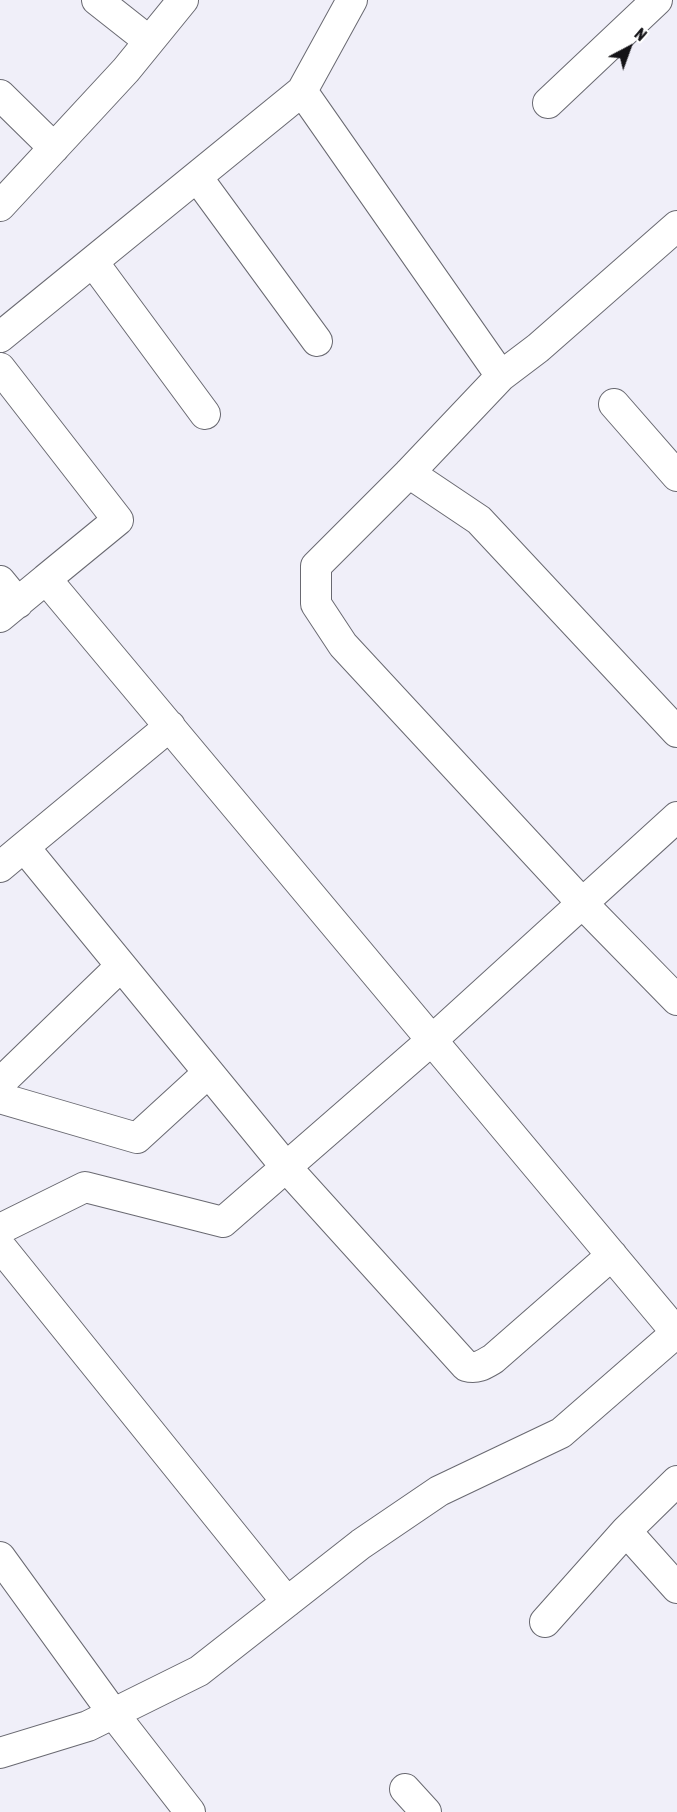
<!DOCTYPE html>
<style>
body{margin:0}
#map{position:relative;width:677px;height:1812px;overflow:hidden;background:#f0eff9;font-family:"Asap Condensed",sans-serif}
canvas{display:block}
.north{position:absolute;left:599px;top:18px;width:60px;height:60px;-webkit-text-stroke:4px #fff;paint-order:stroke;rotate:41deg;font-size:16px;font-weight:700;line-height:24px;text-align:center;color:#141317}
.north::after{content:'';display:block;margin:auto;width:21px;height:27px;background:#141317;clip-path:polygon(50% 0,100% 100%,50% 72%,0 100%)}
</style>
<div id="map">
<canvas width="677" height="1812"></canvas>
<div class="north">N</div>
</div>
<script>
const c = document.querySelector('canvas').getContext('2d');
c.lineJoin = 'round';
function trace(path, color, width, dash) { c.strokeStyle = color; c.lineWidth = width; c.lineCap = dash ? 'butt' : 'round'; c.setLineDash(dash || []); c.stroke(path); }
const minor = new Path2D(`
 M 97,0 L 149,41
 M 302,91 L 501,376 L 538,348 L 677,226
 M 0,95 L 54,148
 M 548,103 L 657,0
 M 197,177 L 317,341
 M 0,206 L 126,70 L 183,0
 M 93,262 L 205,414
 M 0,337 L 302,91 L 352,0
 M 0,368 L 118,520 L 46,579
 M 501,376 L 409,473 L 316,566 L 316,604 L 343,645 L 583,904 L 677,1000
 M 614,404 L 677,476
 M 409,473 L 479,520 L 677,732
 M 0,581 L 18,603
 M 0,617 L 46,579 L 676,1332
 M 170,726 L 24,847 L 286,1167 L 466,1366 C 477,1369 483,1365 493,1359 L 612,1255
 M 0,867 L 24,847
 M 0,1083 L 121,966
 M 0,1098 L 137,1138 L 208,1073
 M 0,1229 L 85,1187 L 223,1222 L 432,1040 L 677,817
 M 0,1246 L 287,1602
 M 677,1481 L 626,1531 L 677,1588
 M 0,1557 L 113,1713 L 190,1812
 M 545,1622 L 626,1531
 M 0,1753 L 88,1726 L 199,1671 L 361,1544 L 439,1491 L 561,1433 L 677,1332
 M 405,1789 L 426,1812`);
trace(minor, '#696971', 32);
trace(minor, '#fff', 30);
</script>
